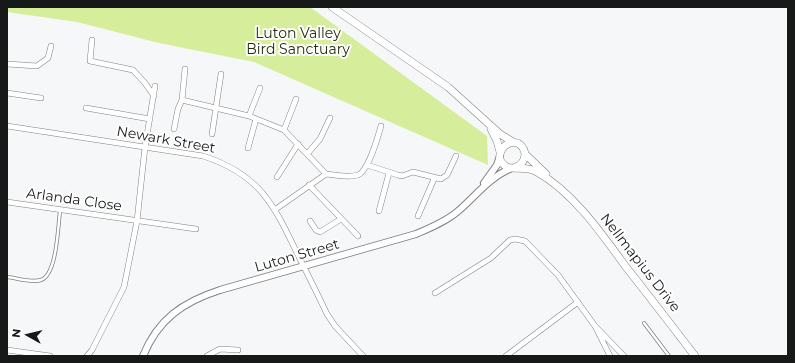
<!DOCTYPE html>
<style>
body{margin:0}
#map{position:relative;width:795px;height:363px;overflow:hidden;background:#f6f7f8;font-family:Montserrat,sans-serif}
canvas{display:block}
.frame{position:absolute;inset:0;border:8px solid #171818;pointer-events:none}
.north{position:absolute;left:8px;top:315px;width:40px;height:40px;-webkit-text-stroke:3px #fff;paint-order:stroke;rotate:278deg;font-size:11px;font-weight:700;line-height:16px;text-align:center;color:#171818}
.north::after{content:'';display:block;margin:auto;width:14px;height:18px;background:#171818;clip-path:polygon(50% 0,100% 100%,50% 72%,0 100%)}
</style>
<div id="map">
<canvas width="795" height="363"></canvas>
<div class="frame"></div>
<div class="north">N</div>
</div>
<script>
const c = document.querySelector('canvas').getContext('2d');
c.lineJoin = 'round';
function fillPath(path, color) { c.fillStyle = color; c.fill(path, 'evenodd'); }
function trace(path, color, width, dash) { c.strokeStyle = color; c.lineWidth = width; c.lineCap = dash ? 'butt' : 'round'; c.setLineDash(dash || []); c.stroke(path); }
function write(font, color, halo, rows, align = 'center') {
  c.font = font + ' Montserrat,sans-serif'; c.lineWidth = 4; c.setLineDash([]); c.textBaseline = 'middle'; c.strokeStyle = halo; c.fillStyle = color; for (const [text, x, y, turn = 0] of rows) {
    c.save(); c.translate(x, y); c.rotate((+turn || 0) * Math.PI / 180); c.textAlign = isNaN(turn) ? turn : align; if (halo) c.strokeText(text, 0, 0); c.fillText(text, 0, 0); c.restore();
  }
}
fillPath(new Path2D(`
 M 7,7 L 310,7 L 487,136 L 488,165 L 254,62 L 159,43 L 77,22 L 7,12 Z`), '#d6ed9c');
const service = new Path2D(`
 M 7,277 C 17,278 31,283 41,280 C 57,275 58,226 60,211
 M 644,323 L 669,356`);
const minor = new Path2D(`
 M 92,40 L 90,61 L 133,70 L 145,83 L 154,96
 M 7,64 L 37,66 L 48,58 L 51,46
 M 7,93 L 41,98
 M 182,100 L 249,116 L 284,130 L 326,174 C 335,175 348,178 358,175 C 368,171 378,137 381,126
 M 86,108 L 150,119
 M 249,116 L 260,88
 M 7,126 L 203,156 C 259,174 273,203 297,253 C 307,273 317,293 327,314 L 335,326 L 363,356
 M 174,129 L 178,109 L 182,100 L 185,69
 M 284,130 L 296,99
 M 212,134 L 221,74
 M 248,148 L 256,119
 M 308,153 L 320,139 L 330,118
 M 367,165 L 398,175 L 402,176 L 413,172 L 441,179 L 447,175 L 456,156
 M 277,177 L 298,144
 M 309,185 L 358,236
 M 7,202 L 196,229
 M 276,209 L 326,174
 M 379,211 L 389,173
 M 418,216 L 434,179
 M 310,221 L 316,230 L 320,232 L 341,219
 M 435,293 L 491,258 L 510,240 L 515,239 L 525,241 L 558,275 L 595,326 L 624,356
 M 595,326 L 610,356
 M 7,350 L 50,356
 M 87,356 L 92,350 L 124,287 L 137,221 L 145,147 L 155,86
 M 207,356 L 220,349 L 238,350
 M 506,356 L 578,302`);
const tertiary = new Path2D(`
 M 484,183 L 497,165 L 500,156
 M 143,356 C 158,319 183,302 220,290 L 416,234 C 430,228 445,222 457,212 C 475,197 489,177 512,168`);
const secondary = new Path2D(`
 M 332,7 L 448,87 L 500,134 L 513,142
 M 491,129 L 497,141 L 500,152
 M 525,154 L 546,174
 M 516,167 C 527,162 528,150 518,143 C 503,139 492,159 507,167 C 516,170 526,166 537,172 C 573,192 602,234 626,267 C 649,296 672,326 695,356`);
trace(service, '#808182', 4);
trace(minor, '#808182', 6);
trace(tertiary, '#808182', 8);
trace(secondary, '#808182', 8);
trace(service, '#fff', 2.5);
trace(minor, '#fff', 5);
trace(tertiary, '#fff', 6);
trace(secondary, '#fff', 7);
write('14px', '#252e0b', '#fff', [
 ["Luton Valley",298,34],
 ["Bird Sanctuary",298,50]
]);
write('14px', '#171818', '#fff', [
 ["Newark Street",166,140,10],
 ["Arlanda Close",74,200,8],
 ["Luton Street",297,256,-16],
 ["Nellmapius Drive",640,263,52]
]);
</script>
